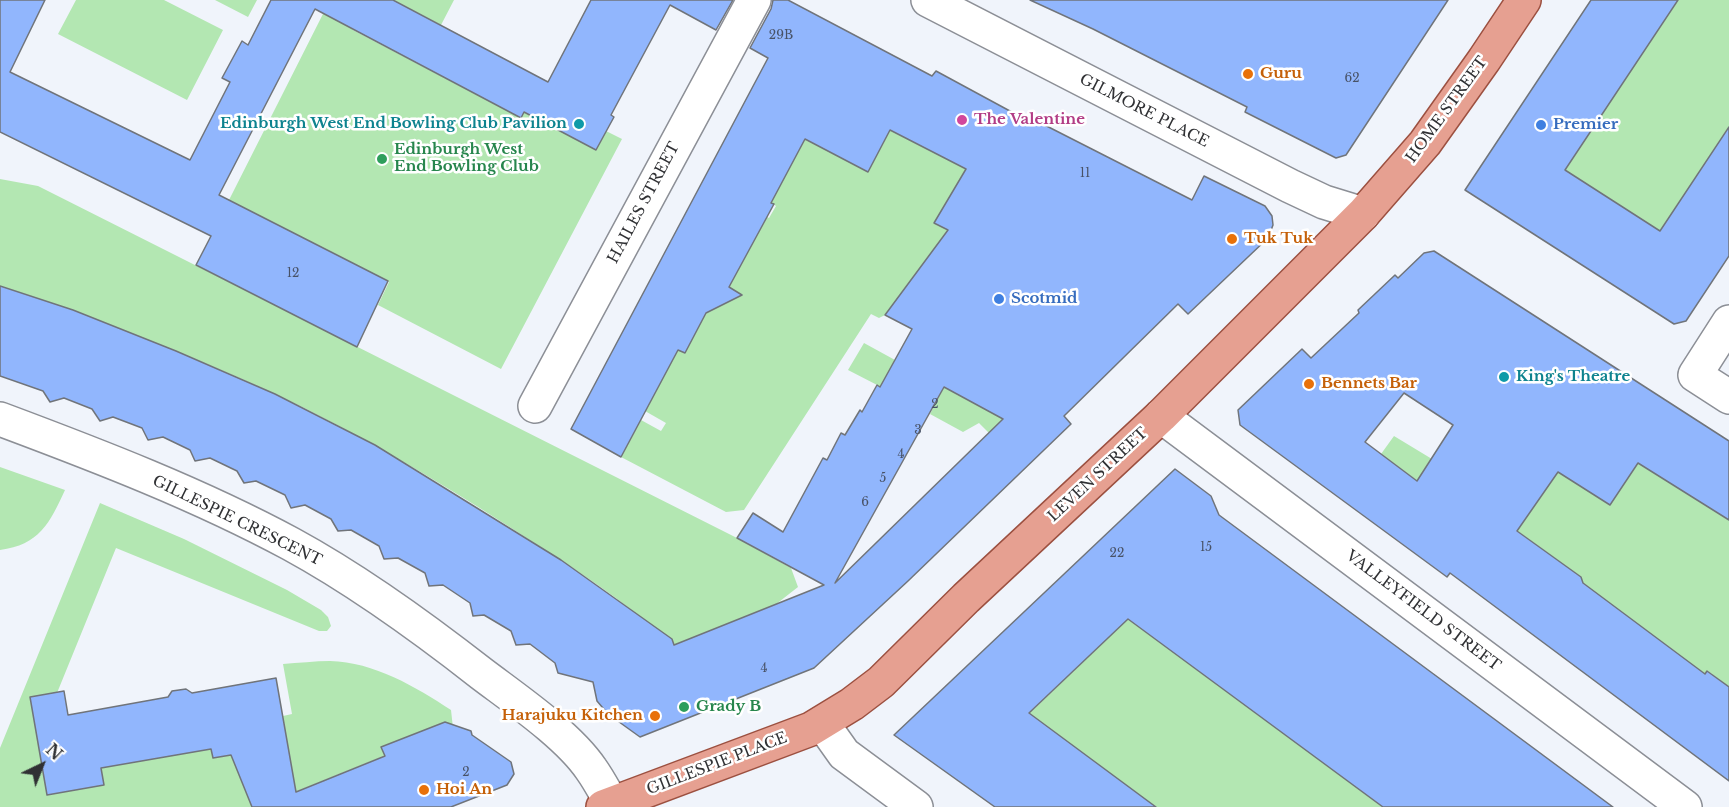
<!DOCTYPE html>
<style>
body{margin:0}
#map{position:relative;width:1729px;height:807px;overflow:hidden;background:#f0f4fb;font-family:"Libre Baskerville",serif}
canvas{display:block}
.north{position:absolute;left:12px;top:735px;width:60px;height:60px;-webkit-text-stroke:4px #fff;paint-order:stroke;rotate:43deg;font-size:16px;font-weight:700;line-height:24px;text-align:center;color:#303134}
.north::after{content:'';display:block;margin:auto;width:21px;height:27px;background:#303134;clip-path:polygon(50% 0,100% 100%,50% 72%,0 100%)}
</style>
<div id="map">
<canvas width="1729" height="807"></canvas>
<div class="north">N</div>
</div>
<script>
const c = document.querySelector('canvas').getContext('2d');
c.lineJoin = 'round';
function fillPath(path, color) { c.fillStyle = color; c.fill(path, 'evenodd'); }
function trace(path, color, width, dash) { c.strokeStyle = color; c.lineWidth = width; c.lineCap = dash ? 'butt' : 'round'; c.setLineDash(dash || []); c.stroke(path); }
function write(font, color, halo, rows, align = 'center') {
  c.font = font + ' "Libre Baskerville",serif'; c.lineWidth = 5; c.setLineDash([]); c.textBaseline = 'middle'; c.strokeStyle = halo; c.fillStyle = color; for (const [text, x, y, turn = 0] of rows) {
    c.save(); c.translate(x, y); c.rotate((+turn || 0) * Math.PI / 180); c.textAlign = isNaN(turn) ? turn : align; if (halo) c.strokeText(text, 0, 0); c.fillText(text, 0, 0); c.restore();
  }
}
fillPath(new Path2D(`
 M 76,0 L 164,0 L 223,30 L 187,100 L 58,34 Z
 M 215,0 L 257,0 L 248,17 Z
 M 393,0 L 454,0 L 441,25 Z
 M 1678,0 L 1729,0 L 1729,136 L 1719,152 L 1711,154 L 1660,231 L 1570,173 L 1562,174 L 1561,162 L 1571,161 Z
 M 326,8 L 353,30 L 521,118 L 524,112 L 614,117 L 606,131 L 622,139 L 501,369 L 378,305 L 389,282 L 229,200 Z
 M 804,110 L 868,172 L 887,136 L 890,115 L 967,170 L 934,223 L 948,230 L 885,315 L 879,318 L 871,314 L 744,510 L 726,512 L 621,457 L 641,420 L 661,431 L 666,423 L 645,411 L 678,350 L 685,353 L 698,328 L 715,279 L 752,209 L 769,218 L 776,206 L 770,202 L 781,155 L 793,161 L 799,150 Z
 M 0,179 L 38,186 L 737,538 L 791,568 L 798,587 L 775,605 L 674,645 C 624,600 566,563 508,526 C 433,478 356,432 275,394 C 186,352 92,320 0,286 Z
 M 864,343 L 895,360 L 881,387 L 848,370 Z
 M 944,387 L 1003,419 L 989,433 L 979,423 L 963,432 L 930,414 Z
 M 1394,436 L 1465,479 L 1558,472 L 1610,505 L 1638,463 L 1729,520 L 1729,687 L 1708,671 L 1705,674 L 1583,583 L 1581,577 L 1494,514 L 1482,529 L 1381,454 Z
 M 0,467 L 65,490 C 50,523 39,545 0,550 Z
 M 100,503 L 184,539 L 287,590 L 321,610 L 328,617 L 331,626 L 327,631 L 319,631 L 116,548 L 57,693 L 30,697 L 47,795 L 104,785 L 101,768 L 211,749 L 213,758 L 240,754 L 286,736 L 283,716 L 292,714 L 283,664 C 298,663 315,661 330,661 C 374,662 416,687 451,710 L 453,728 L 285,796 L 235,764 L 252,807 L 0,807 L 0,748 Z
 M 1123,614 L 1383,807 L 1156,807 L 1014,713 L 1034,709 L 1105,641 Z`), '#b3e7b2');
const building = new Path2D(`
 M 0,0 L 45,0 L 10,72 L 190,160 L 230,82 L 222,78 L 242,41 L 248,45 L 271,0 L 393,0 L 548,82 L 591,0 L 733,0 L 716,30 L 670,5 L 611,115 L 614,117 L 596,150 L 524,112 L 521,118 L 315,9 L 219,195 L 388,281 L 357,347 L 196,265 L 211,236 L 0,132 Z
 M 773,0 L 788,0 L 932,76 L 936,71 L 1021,117 L 1023,114 L 1192,200 L 1204,176 L 1265,206 L 1272,216 L 1273,225 L 1268,238 L 1188,314 L 1178,304 L 1064,416 L 1071,424 L 908,581 L 814,668 L 640,737 L 608,714 L 597,701 L 593,682 L 558,673 L 555,663 L 530,644 L 516,645 L 511,631 L 484,615 L 473,616 L 470,603 L 443,585 L 429,586 L 425,573 L 398,558 L 384,559 L 379,546 L 351,530 L 338,531 L 331,519 L 305,505 L 291,508 L 285,495 L 256,481 L 244,483 L 237,471 L 210,458 L 195,461 L 190,450 L 163,437 L 148,440 L 142,428 L 113,417 L 100,421 L 92,409 L 64,398 L 50,402 L 43,391 L 0,376 L 0,286 L 73,310 L 176,351 L 275,394 L 375,445 L 561,560 L 672,639 L 674,645 L 824,585 L 737,538 L 753,513 L 783,532 L 823,458 L 827,460 L 841,433 L 845,435 L 860,410 L 862,412 L 877,385 L 880,387 L 912,329 L 885,315 L 948,230 L 934,223 L 966,169 L 890,130 L 868,172 L 805,139 L 771,203 L 774,204 L 729,287 L 742,295 L 706,313 L 685,353 L 678,350 L 621,457 L 571,429 L 768,58 L 750,48 L 771,9 ZM 944,387 L 1003,419 L 835,583 Z
 M 1030,0 L 1448,0 L 1346,155 L 1336,158 L 1245,112 L 1247,107 L 1093,29 Z
 M 1591,0 L 1678,0 L 1565,170 L 1660,231 L 1729,127 L 1729,256 L 1686,321 L 1674,324 L 1465,190 Z
 M 1434,251 L 1729,441 L 1729,520 L 1638,463 L 1610,505 L 1558,472 L 1517,531 L 1581,577 L 1583,583 L 1705,674 L 1707,671 L 1729,687 L 1729,781 L 1450,573 L 1447,577 L 1240,425 L 1238,410 L 1302,349 L 1311,358 L 1359,313 L 1358,310 L 1395,275 L 1398,278 L 1424,253 ZM 1404,393 L 1453,425 L 1417,481 L 1365,442 Z
 M 1175,469 L 1211,496 L 1219,515 L 1613,807 L 1383,807 L 1128,619 L 1029,713 L 1156,807 L 995,807 L 894,735 Z
 M 276,678 L 296,792 L 385,756 L 381,747 L 445,722 L 471,731 L 472,735 L 511,762 L 514,774 L 507,785 L 451,807 L 252,807 L 231,755 L 213,758 L 211,749 L 101,768 L 104,785 L 47,795 L 30,697 L 64,691 L 68,715 L 168,697 L 172,691 L 186,689 L 192,693 Z`);
fillPath(building, '#91b6fd');
trace(building, '#70747a', 1.5);
const street = new Path2D(`
 M 1729,322 L 1695,375 L 1729,397
 M 535,406 L 754,0
 M 1161,416 L 1685,807
 M 0,419 C 99,456 198,494 291,544 C 359,581 422,627 482,674 C 515,699 568,735 591,769 C 599,780 605,792 612,804
 M 822,723 L 844,754 L 916,807`);
const secondary = new Path2D(`
 M 928,0 L 1290,186 L 1324,202 L 1363,214`);
const primary = new Path2D(`
 M 603,807 L 811,729 L 852,704 L 881,682 L 966,598 L 1161,416 L 1363,214 L 1425,143 L 1484,60 L 1524,0`);
trace(street, '#8c8f96', 36);
trace(secondary, '#8c8f96', 36);
trace(primary, '#9c5040', 36);
trace(street, '#fff', 33);
trace(secondary, '#fff', 33);
trace(primary, '#e6a091', 33);
for (const [x, y, r, color] of [
 [1248,74,6,"#e8710a"],
 [962,120,6,"#d1479c"],
 [579,124,6,"#0f9aa8"],
 [1541,125,6,"#3f7fe0"],
 [382,159,6,"#2e9e5b"],
 [1232,239,6,"#e8710a"],
 [999,299,6,"#3f7fe0"],
 [1504,377,6,"#0f9aa8"],
 [1309,384,6,"#e8710a"],
 [684,707,6,"#2e9e5b"],
 [655,716,6,"#e8710a"],
 [424,790,6,"#e8710a"]
]) { const dot = new Path2D(); dot.arc(x, y, r, 0, 2 * Math.PI); c.fillStyle = color; c.fill(dot); trace(dot, '#fff', 2); }
write('12px', '#485266', null, [
 ["29B",781,36],
 ["62",1352,79],
 ["11",1085,174],
 ["12",293,274],
 ["2",935,405],
 ["3",918,431],
 ["4",901,455],
 ["5",883,479],
 ["6",865,503],
 ["15",1206,548],
 ["22",1117,554],
 ["4",764,669],
 ["2",466,773]
]);
write('bold 15px', '#c56008', '#fff', [
 ["Guru",1260,74],
 ["Tuk Tuk",1244,239],
 ["Bennets Bar",1321,384],
 ["Harajuku Kitchen",643,716,"right"],
 ["Hoi An",436,790]
], 'left');
write('15px', '#303134', '#fff', [
 ["HOME STREET",1447,110,-54],
 ["GILMORE PLACE",1144,111,27],
 ["HAILES STREET",644,203,-62],
 ["LEVEN STREET",1098,475,-43],
 ["GILLESPIE CRESCENT",237,521,26],
 ["VALLEYFIELD STREET",1423,611,37],
 ["GILLESPIE PLACE",717,764,-21]
]);
write('bold 15px', '#b23c85', '#fff', [
 ["The Valentine",974,120]
], 'left');
write('bold 15px', '#0d838f', '#fff', [
 ["Edinburgh West End Bowling Club Pavilion",567,124],
 ["King's Theatre",1516,377,"left"]
], 'right');
write('bold 15px', '#366cbe', '#fff', [
 ["Premier",1553,125],
 ["Scotmid",1011,299]
], 'left');
write('bold 15px', '#27864d', '#fff', [
 ["Edinburgh West",394,150],
 ["End Bowling Club",394,167],
 ["Grady B",696,707]
], 'left');
</script>
